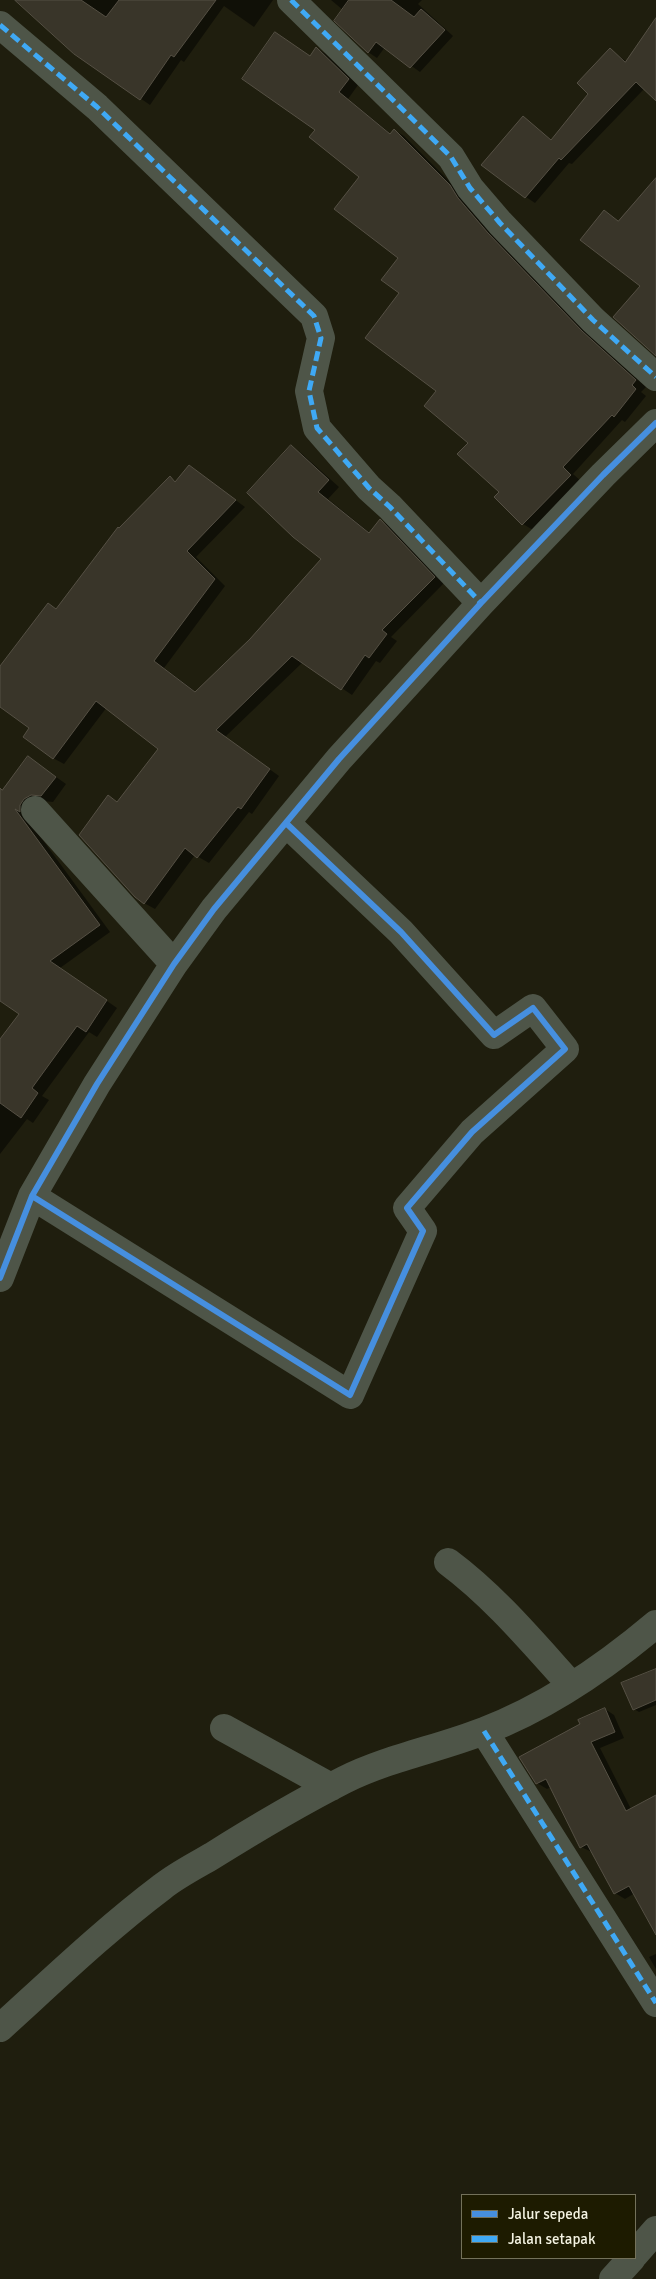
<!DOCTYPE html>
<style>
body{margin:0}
#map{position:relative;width:656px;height:2279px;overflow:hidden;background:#1f1e0e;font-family:Signika,sans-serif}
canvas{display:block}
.legend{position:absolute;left:461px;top:2194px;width:175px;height:65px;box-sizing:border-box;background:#1d1b00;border:1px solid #73715a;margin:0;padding:6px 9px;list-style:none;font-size:15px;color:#f4f3e2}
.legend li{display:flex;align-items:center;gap:10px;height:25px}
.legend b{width:25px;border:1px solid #73715a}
</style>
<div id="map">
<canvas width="656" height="2279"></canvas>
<ul class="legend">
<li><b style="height:6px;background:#468fdf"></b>Jalur sepeda</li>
<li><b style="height:6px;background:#3fa9f5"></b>Jalan setapak</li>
</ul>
</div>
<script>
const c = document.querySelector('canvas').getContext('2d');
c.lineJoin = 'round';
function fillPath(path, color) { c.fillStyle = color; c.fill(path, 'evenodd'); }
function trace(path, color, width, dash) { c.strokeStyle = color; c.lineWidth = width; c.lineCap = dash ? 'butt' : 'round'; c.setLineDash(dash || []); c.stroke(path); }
fillPath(new Path2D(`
 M 27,0 L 273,0 L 254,27 L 224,6 L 184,62 L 181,60 L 150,105 L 75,53 Z
 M 331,0 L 422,0 L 418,4 L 453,36 L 420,72 L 385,47 L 377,58 L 368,52 L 343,10 Z
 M 656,20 L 656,99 L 644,89 L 572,164 L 569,163 L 535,203 L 526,197 L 523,118 L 552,140 L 590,94 L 611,50 L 627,62 Z
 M 316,48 L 326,54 L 358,85 L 348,99 L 391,134 L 394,130 L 404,136 L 460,192 L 498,240 L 592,338 L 646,387 L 641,392 L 646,396 L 625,422 L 622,420 L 573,474 L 581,481 L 533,530 L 523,524 L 501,492 L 438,391 L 400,293 L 399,258 L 361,177 L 317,130 L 311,57 Z
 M 291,446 L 301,453 L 339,487 L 328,499 L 370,533 L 380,520 L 390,526 L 444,583 L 391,637 L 397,641 L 380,663 L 376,661 L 352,695 L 303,662 L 225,737 L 279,776 L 252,814 L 249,812 L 209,863 L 195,855 L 155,909 L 144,903 L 118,802 L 160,749 L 107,707 L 64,764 L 53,758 L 31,728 L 0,706 L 0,669 L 57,610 L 120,529 L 170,478 L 176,482 L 189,466 L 245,507 L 196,557 L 225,586 L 164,668 L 196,692 L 250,640 L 323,559 Z
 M 28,757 L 66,784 L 53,802 L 43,801 L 23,813 L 110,932 L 60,968 L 117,1008 L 97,1037 L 89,1032 L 42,1096 L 49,1100 L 33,1123 L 27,1119 L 0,1154 L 0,1042 L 20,1014 L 0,1001 L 0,794 Z
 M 656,1673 L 656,1705 L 639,1712 L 634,1709 Z
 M 605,1709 L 614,1715 L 624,1738 L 600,1748 L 631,1809 L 656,1796 L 656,1933 L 635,1893 L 625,1899 L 615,1893 L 592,1852 L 581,1847 L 551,1787 L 547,1789 L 537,1783 L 521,1757 L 581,1725 Z
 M 656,1954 L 656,1969 L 649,1957 Z`), '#0007');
const building = new Path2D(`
 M 15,0 L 81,0 L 106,17 L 119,0 L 216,0 L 174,57 L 171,55 L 140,100 L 74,54 Z
 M 349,0 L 391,0 L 414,17 L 421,9 L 445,30 L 410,68 L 376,42 L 368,53 L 334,21 Z
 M 656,18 L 656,101 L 636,82 L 561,160 L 559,158 L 525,198 L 481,165 L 523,116 L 551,140 L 588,94 L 577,83 L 610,48 L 625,62 Z
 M 275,32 L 310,56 L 316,47 L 349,79 L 339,92 L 390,134 L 394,129 L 450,185 L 458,198 L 488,233 L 582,331 L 636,380 L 632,385 L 636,389 L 614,417 L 612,415 L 563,467 L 571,475 L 522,525 L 494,497 L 499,492 L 457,454 L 468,443 L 424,406 L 436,391 L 365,338 L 399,293 L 381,280 L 398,258 L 334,209 L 359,177 L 309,137 L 315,130 L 242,79 Z
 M 656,178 L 656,356 L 613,317 L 640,286 L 580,240 L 604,210 L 618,221 Z
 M 291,445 L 329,480 L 318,492 L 369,533 L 380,519 L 435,577 L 382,630 L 387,634 L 369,658 L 365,655 L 341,690 L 292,656 L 216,730 L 270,769 L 241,809 L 238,807 L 197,858 L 185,848 L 144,904 L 135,897 L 79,835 L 108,795 L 117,802 L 158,749 L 96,701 L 53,759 L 23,737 L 29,728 L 0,707 L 0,666 L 48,603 L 56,609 L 118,527 L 119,528 L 170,476 L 175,482 L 189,465 L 236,500 L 187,551 L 215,579 L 154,661 L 195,692 L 250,639 L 321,559 L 293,537 L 247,493 Z
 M 28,756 L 56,777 L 41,796 L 31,795 L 24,799 L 20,805 L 20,812 L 15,809 L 100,925 L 50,961 L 107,1000 L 86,1032 L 77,1026 L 32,1088 L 38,1093 L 21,1118 L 0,1103 L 0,1039 L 19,1014 L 0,1001 L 0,788 L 2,790 Z
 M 656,1669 L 656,1700 L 633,1710 L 621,1683 Z
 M 605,1708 L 615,1732 L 591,1742 L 626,1811 L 656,1795 L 656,1935 L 629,1886 L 614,1894 L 587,1844 L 580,1848 L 546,1779 L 536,1784 L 519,1757 L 580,1724 L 578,1720 Z`);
fillPath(building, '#393529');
trace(building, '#555044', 1);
trace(new Path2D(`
 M 291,0 L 451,157 L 470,188 L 500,223 L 593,320 L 656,377
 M 0,25 L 97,107 L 314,316 L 321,338 L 309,391 L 317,428 L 369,488 L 390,507 L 481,603
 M 35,810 L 174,964
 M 32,1196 L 350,1395 L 423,1231 L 407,1208 L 472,1132 L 565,1049 L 533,1008 L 494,1035 L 401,932 L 286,823
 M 0,1278 L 32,1196 L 97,1084 L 174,964 L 214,909 L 339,759 L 481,603 L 603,475 L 656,423
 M 448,1562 C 495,1597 533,1643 572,1686
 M 224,1728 L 331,1787
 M 484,1731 L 656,2003
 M 0,2028 C 53,1980 105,1930 162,1887 C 177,1875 195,1866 212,1856 C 255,1829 299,1803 344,1780 C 388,1758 438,1749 484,1731 C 547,1707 605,1667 656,1624
 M 635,2254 L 656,2230
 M 613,2279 L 632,2258`), '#4e5548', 28);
trace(new Path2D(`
 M 291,0 L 451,157 L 470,188 L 500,223 L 593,320 L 656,377
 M 0,25 L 97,107 L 314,316 L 321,338 L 309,391 L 317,428 L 369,488 L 390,507 L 481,603
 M 484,1731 L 656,2003`), '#3fa9f5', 5, [10, 5]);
trace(new Path2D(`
 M 32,1196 L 350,1395 L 423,1231 L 407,1208 L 472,1132 L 565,1049 L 533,1008 L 494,1035 L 401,932 L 286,823
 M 0,1278 L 32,1196 L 97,1084 L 174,964 L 214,909 L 339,759 L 481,603 L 603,475 L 656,423`), '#468fdf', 6);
</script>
